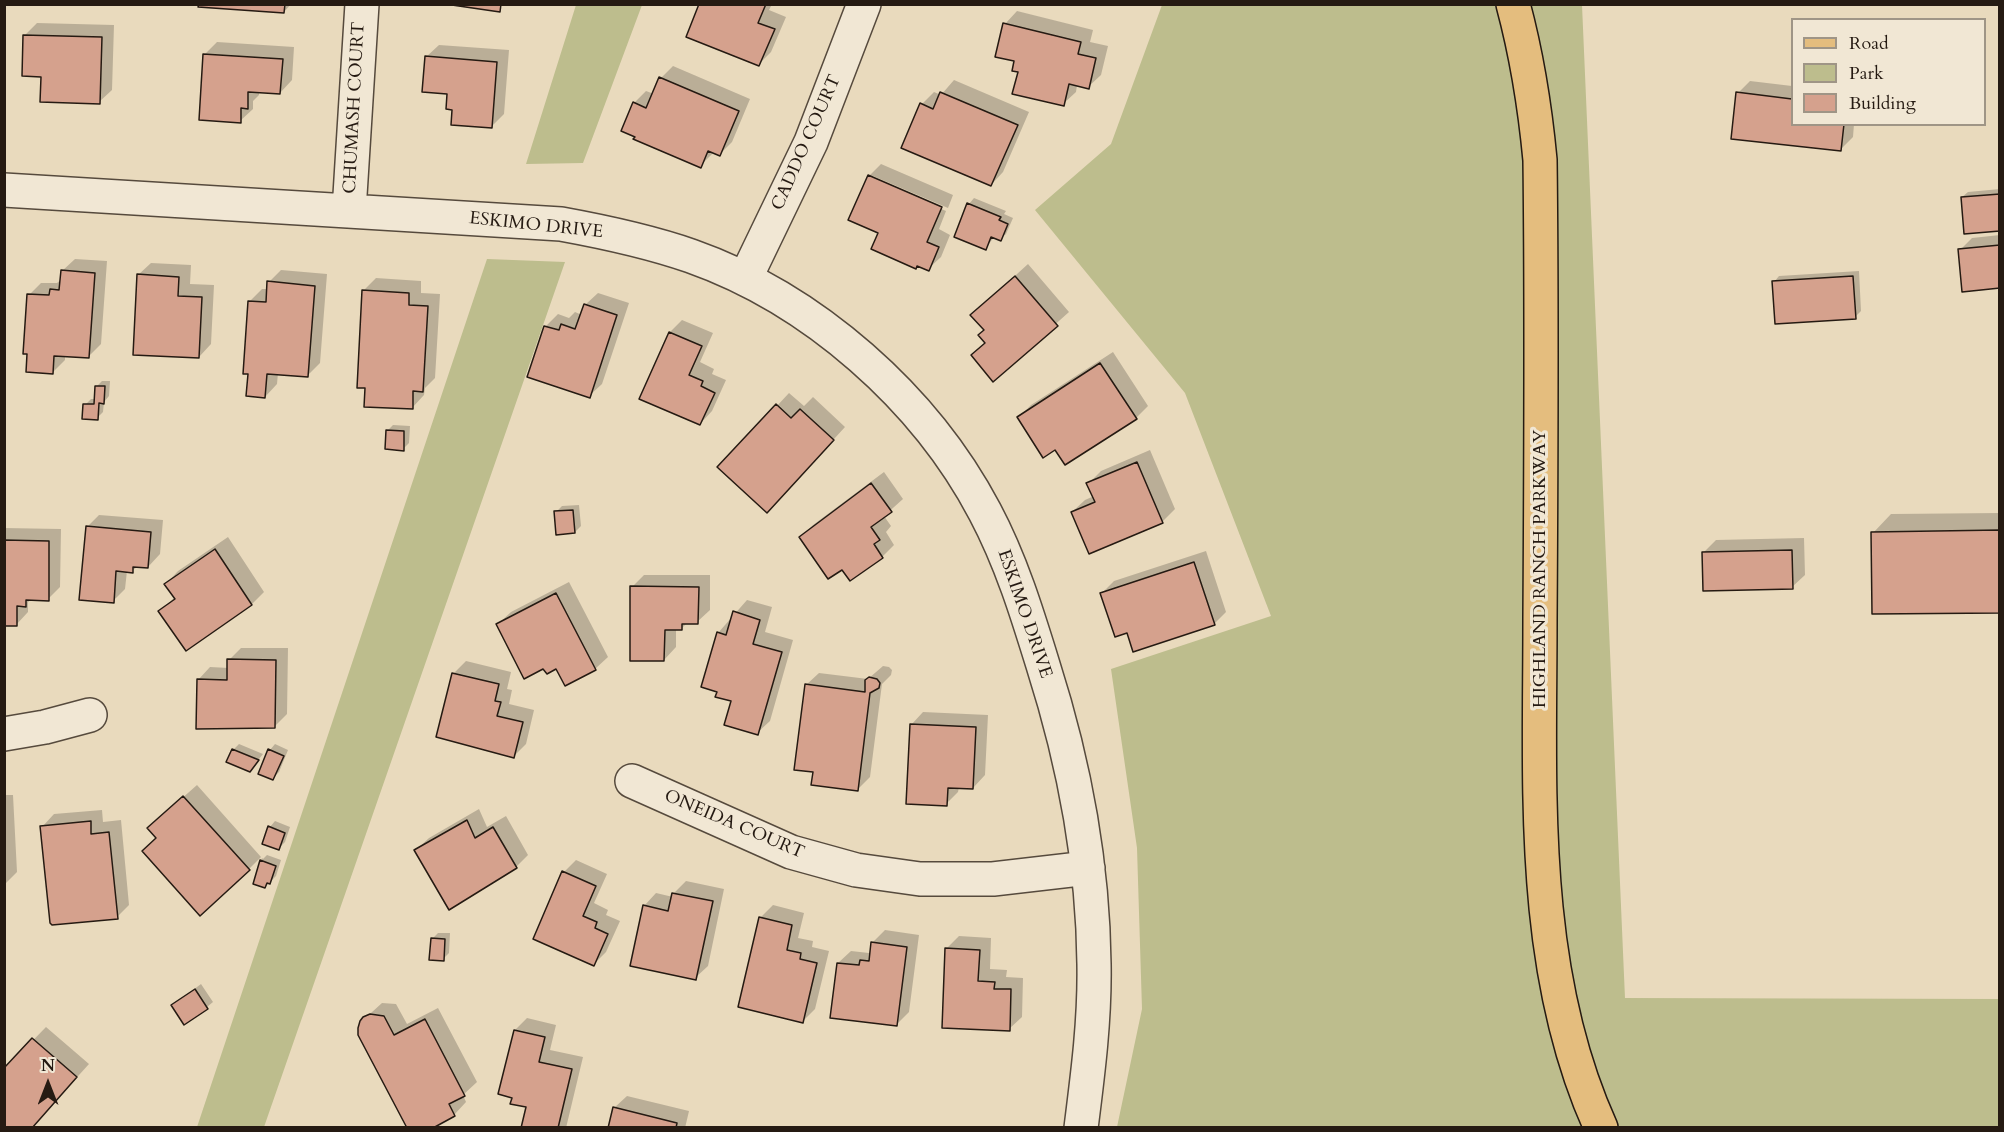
<!DOCTYPE html>
<style>
body{margin:0}
#map{position:relative;width:2004px;height:1132px;overflow:hidden;background:#e9dabd;font-family:Cardo,serif}
canvas{display:block}
.frame{position:absolute;inset:0;border:6px solid #251a12;pointer-events:none}
.legend{position:absolute;left:1791px;top:18px;width:195px;height:108px;box-sizing:border-box;background:#f1e7d4;border:2px solid #9f9586;margin:0;padding:8px 10px;list-style:none;font-size:18px;color:#251a12}
.legend li{display:flex;align-items:center;gap:12px;height:30px}
.legend b{width:30px;border:2px solid #9f9586}
.north{position:absolute;left:18px;top:1054px;width:60px;height:60px;-webkit-text-stroke:4px #f1e7d4;paint-order:stroke;rotate:0deg;font-size:16px;font-weight:700;line-height:24px;text-align:center;color:#251a12}
.north::after{content:'';display:block;margin:auto;width:21px;height:27px;background:#251a12;clip-path:polygon(50% 0,100% 100%,50% 72%,0 100%)}
</style>
<div id="map">
<canvas width="2004" height="1132"></canvas>
<div class="frame"></div>
<ul class="legend">
<li><b style="height:8px;background:#e4bd7e"></b>Road</li>
<li><b style="height:16px;background:#bdbd8d"></b>Park</li>
<li><b style="height:16px;background:#d5a18d"></b>Building</li>
</ul>
<div class="north">N</div>
</div>
<script>
const c = document.querySelector('canvas').getContext('2d');
c.lineJoin = 'round';
function fillPath(path, color) { c.fillStyle = color; c.fill(path, 'evenodd'); }
function trace(path, color, width, dash) { c.strokeStyle = color; c.lineWidth = width; c.lineCap = dash ? 'butt' : 'round'; c.setLineDash(dash || []); c.stroke(path); }
function write(font, color, halo, rows, align = 'center') {
  c.font = font + ' Cardo,serif'; c.lineWidth = 6; c.setLineDash([]); c.textBaseline = 'middle'; c.strokeStyle = halo; c.fillStyle = color; for (const [text, x, y, turn = 0] of rows) {
    c.save(); c.translate(x, y); c.rotate((+turn || 0) * Math.PI / 180); c.textAlign = isNaN(turn) ? turn : align; if (halo) c.strokeText(text, 0, 0); c.fillText(text, 0, 0); c.restore();
  }
}
fillPath(new Path2D(`
 M 576,5 L 642,5 L 583,163 L 526,164 Z
 M 1162,5 L 1582,5 L 1625,998 L 1999,999 L 1999,1127 L 1117,1127 L 1142,1009 L 1137,848 L 1111,669 L 1271,616 L 1185,393 L 1035,210 L 1111,144 Z
 M 487,259 L 565,262 L 264,1127 L 197,1127 Z`), '#bdbd8d');
fillPath(new Path2D(`
 M 200,4 L 291,4 L 284,12 Z
 M 701,4 L 772,4 L 769,10 L 786,17 L 771,52 L 759,64 Z
 M 1017,11 L 1093,30 L 1090,42 L 1108,46 L 1101,75 L 1088,87 L 1077,85 L 1076,92 L 1063,104 L 1020,71 L 1005,24 Z
 M 37,23 L 114,25 L 112,90 L 99,102 L 42,75 L 25,35 Z
 M 217,42 L 294,47 L 292,80 L 280,93 L 259,92 L 259,95 L 253,101 L 253,109 L 240,121 L 204,55 Z
 M 439,45 L 509,50 L 504,114 L 491,127 L 454,109 L 448,93 L 426,57 Z
 M 673,66 L 750,99 L 732,142 L 720,154 L 714,152 L 700,166 L 634,103 L 646,91 L 654,94 L 661,78 Z
 M 954,80 L 1029,112 L 1003,172 L 991,185 L 922,104 L 934,92 L 941,95 Z
 M 1750,81 L 1792,86 L 1792,124 L 1854,124 L 1853,137 L 1840,150 L 1733,138 L 1738,93 Z
 M 881,164 L 953,195 L 948,208 L 873,176 L 873,179 L 946,211 L 939,229 L 950,235 L 941,257 L 928,269 L 880,232 L 869,176 Z
 M 2000,189 L 2000,230 L 1962,197 L 1968,192 Z
 M 974,198 L 1006,211 L 1004,214 L 1013,218 L 1006,234 L 1000,239 L 994,237 L 986,248 L 956,236 L 969,204 Z
 M 2000,235 L 2000,287 L 1960,250 L 1972,238 Z
 M 75,259 L 107,261 L 101,344 L 88,357 L 65,355 L 65,360 L 53,372 L 29,353 L 29,295 L 41,283 L 57,283 L 62,279 L 62,271 Z
 M 151,263 L 191,265 L 190,284 L 214,285 L 211,344 L 199,357 L 138,275 Z
 M 1028,264 L 1069,312 L 993,380 L 985,330 L 972,315 Z
 M 281,270 L 327,274 L 320,363 L 307,376 L 278,373 L 277,384 L 265,397 L 249,373 L 250,301 L 262,289 L 268,289 L 269,282 Z
 M 1859,271 L 1861,311 L 1855,317 L 1774,282 L 1779,276 Z
 M 376,278 L 421,281 L 421,293 L 440,294 L 435,378 L 425,388 L 424,395 L 412,408 L 364,290 Z
 M 598,293 L 629,303 L 602,384 L 589,396 L 545,327 L 558,314 L 569,318 L 575,312 L 582,315 L 585,305 Z
 M 682,320 L 713,333 L 700,362 L 714,369 L 712,374 L 726,380 L 712,411 L 700,424 L 641,398 L 670,332 Z
 M 1113,352 L 1148,406 L 1136,418 L 1055,448 L 1018,418 L 1031,405 Z
 M 102,381 L 110,381 L 109,396 L 104,402 L 103,412 L 97,418 L 85,405 L 91,399 L 96,399 L 97,386 Z
 M 789,393 L 804,406 L 813,397 L 845,427 L 779,499 L 720,467 Z
 M 393,425 L 410,426 L 409,443 L 403,449 L 387,431 Z
 M 1150,450 L 1175,509 L 1162,522 L 1072,512 L 1085,500 L 1094,496 L 1088,484 L 1101,471 Z
 M 884,472 L 903,499 L 884,516 L 891,526 L 886,532 L 894,545 L 882,557 L 842,567 L 801,537 L 813,525 Z
 M 579,505 L 581,526 L 575,532 L 556,512 L 562,506 Z
 M 2000,513 L 2000,611 L 1873,533 L 1891,514 Z
 M 99,515 L 163,520 L 160,554 L 148,567 L 138,566 L 132,571 L 127,571 L 125,589 L 113,601 L 87,527 Z
 M 4,528 L 61,529 L 60,587 L 48,599 L 32,599 L 28,602 L 28,612 L 16,625 L 4,625 Z
 M 228,537 L 264,592 L 252,604 L 186,648 L 160,611 L 175,597 L 166,584 L 178,571 Z
 M 1804,538 L 1805,575 L 1792,587 L 1703,553 L 1716,540 Z
 M 1206,551 L 1226,612 L 1214,624 L 1128,631 L 1102,593 L 1114,581 Z
 M 644,575 L 710,575 L 710,610 L 697,622 L 688,622 L 682,628 L 676,628 L 676,647 L 664,660 L 632,587 Z
 M 569,582 L 608,657 L 595,669 L 544,667 L 498,624 L 511,612 Z
 M 747,600 L 772,607 L 765,632 L 793,640 L 770,721 L 757,733 L 733,700 L 718,633 Z
 M 241,648 L 288,648 L 287,714 L 275,726 L 198,680 L 210,667 L 229,668 L 229,660 Z
 M 466,661 L 511,672 L 507,689 L 512,690 L 509,704 L 534,710 L 526,744 L 514,756 L 454,673 Z
 M 883,666 L 889,667 L 892,670 L 891,675 L 882,684 L 870,777 L 858,789 L 815,771 L 806,685 L 819,673 L 868,679 Z
 M 923,712 L 988,715 L 985,775 L 973,788 L 959,787 L 958,792 L 946,804 L 911,725 Z
 M 239,744 L 263,754 L 255,764 L 233,750 Z
 M 275,744 L 288,750 L 279,772 L 273,778 L 270,750 Z
 M 197,785 L 261,857 L 249,869 L 158,838 L 162,816 Z
 M 4,795 L 13,795 L 17,872 L 4,885 Z
 M 479,809 L 487,827 L 506,816 L 528,855 L 516,867 L 416,850 L 429,838 Z
 M 102,810 L 103,822 L 121,820 L 129,905 L 117,917 L 42,827 L 54,814 Z
 M 275,821 L 290,827 L 285,842 L 279,848 L 270,827 Z
 M 267,855 L 281,860 L 276,876 L 265,887 L 255,883 L 262,858 L 263,859 Z
 M 576,860 L 607,874 L 594,903 L 608,910 L 606,915 L 620,921 L 606,952 L 594,964 L 564,872 Z
 M 686,881 L 724,889 L 708,966 L 695,978 L 644,906 L 656,893 L 673,897 L 674,893 Z
 M 773,905 L 804,913 L 798,938 L 813,941 L 812,947 L 829,951 L 815,1009 L 803,1021 L 760,918 Z
 M 885,930 L 919,935 L 909,1012 L 896,1025 L 838,963 L 851,951 L 869,953 L 871,951 L 872,943 Z
 M 438,933 L 450,933 L 449,953 L 443,959 L 432,939 Z
 M 959,936 L 991,938 L 990,969 L 1007,970 L 1006,977 L 1023,978 L 1022,1017 L 1009,1029 L 946,949 Z
 M 201,984 L 213,1002 L 207,1007 L 173,1005 Z
 M 382,1003 L 396,1004 L 407,1024 L 438,1008 L 477,1082 L 463,1095 L 466,1102 L 454,1115 L 361,1022 Z
 M 527,1018 L 556,1025 L 550,1050 L 583,1057 L 566,1128 L 523,1128 L 528,1106 L 514,1097 L 515,1030 Z
 M 46,1027 L 89,1064 L 31,1128 L 4,1070 Z
 M 627,1096 L 689,1111 L 685,1128 L 609,1128 L 614,1108 Z`), '#0003');
const building = new Path2D(`
 M 199,4 L 285,4 L 284,13 L 198,7 Z
 M 445,4 L 501,4 L 500,12 Z
 M 699,4 L 766,4 L 758,23 L 775,29 L 759,66 L 686,37 Z
 M 1003,23 L 1081,42 L 1078,54 L 1096,58 L 1089,89 L 1069,84 L 1064,106 L 1012,94 L 1018,72 L 1012,71 L 1014,61 L 995,57 Z
 M 23,35 L 102,37 L 100,104 L 40,102 L 41,77 L 22,76 Z
 M 203,54 L 283,59 L 280,94 L 248,92 L 248,109 L 241,108 L 241,123 L 199,120 Z
 M 425,56 L 497,62 L 492,128 L 451,125 L 452,110 L 446,109 L 447,94 L 422,92 Z
 M 659,77 L 739,111 L 720,156 L 708,151 L 701,168 L 633,139 L 635,137 L 621,131 L 633,102 L 646,108 Z
 M 940,92 L 1018,125 L 991,186 L 901,148 L 920,103 L 933,109 Z
 M 1736,92 L 1792,99 L 1792,124 L 1844,124 L 1841,151 L 1731,139 Z
 M 868,175 L 942,207 L 927,242 L 939,247 L 929,271 L 917,266 L 916,269 L 871,249 L 878,233 L 848,220 Z
 M 2000,194 L 2000,231 L 1964,234 L 1961,197 Z
 M 967,203 L 1001,217 L 999,220 L 1008,224 L 1001,241 L 991,237 L 986,250 L 954,237 Z
 M 2000,245 L 2000,288 L 1962,292 L 1958,249 Z
 M 61,270 L 95,273 L 89,358 L 54,356 L 53,374 L 26,372 L 27,354 L 23,354 L 27,294 L 49,295 L 50,289 L 59,290 Z
 M 137,274 L 179,277 L 178,296 L 202,297 L 199,358 L 133,355 Z
 M 1015,276 L 1058,326 L 993,382 L 971,355 L 985,343 L 978,335 L 984,330 L 970,315 Z
 M 1853,276 L 1856,319 L 1775,324 L 1772,281 Z
 M 267,281 L 315,286 L 308,377 L 267,374 L 265,398 L 246,396 L 248,374 L 243,374 L 248,301 L 266,302 Z
 M 362,290 L 409,293 L 409,305 L 428,306 L 423,392 L 413,391 L 413,409 L 364,407 L 365,388 L 357,388 Z
 M 584,304 L 617,315 L 590,398 L 527,377 L 544,326 L 559,330 L 561,324 L 575,329 Z
 M 669,332 L 702,346 L 689,375 L 703,381 L 701,386 L 715,393 L 700,425 L 639,399 Z
 M 1100,363 L 1137,419 L 1065,465 L 1055,450 L 1043,458 L 1017,417 Z
 M 95,386 L 105,386 L 104,404 L 99,403 L 98,420 L 82,419 L 83,404 L 94,404 Z
 M 776,404 L 791,418 L 800,409 L 834,440 L 767,513 L 717,467 Z
 M 386,430 L 404,431 L 404,451 L 385,449 Z
 M 1137,462 L 1163,523 L 1089,554 L 1071,512 L 1095,502 L 1086,483 Z
 M 871,483 L 892,512 L 871,527 L 880,540 L 874,544 L 883,558 L 850,581 L 842,570 L 828,579 L 799,537 Z
 M 573,510 L 575,533 L 556,535 L 554,511 Z
 M 86,526 L 151,532 L 148,568 L 133,567 L 133,573 L 116,571 L 114,603 L 79,600 Z
 M 2000,530 L 2000,613 L 1872,614 L 1871,532 Z
 M 4,540 L 49,541 L 49,601 L 26,600 L 26,607 L 17,606 L 17,626 L 4,626 Z
 M 215,549 L 252,605 L 186,651 L 158,611 L 175,599 L 164,584 Z
 M 1792,550 L 1793,589 L 1703,591 L 1702,552 Z
 M 1194,562 L 1215,625 L 1133,652 L 1127,633 L 1115,637 L 1100,593 Z
 M 630,586 L 699,587 L 698,624 L 682,624 L 682,630 L 665,630 L 664,661 L 630,661 Z
 M 556,593 L 596,670 L 565,686 L 556,669 L 547,674 L 543,669 L 524,679 L 496,624 Z
 M 733,611 L 760,620 L 753,644 L 782,652 L 758,735 L 724,725 L 731,701 L 715,697 L 717,692 L 701,687 L 717,632 L 726,635 Z
 M 227,659 L 276,660 L 275,728 L 196,729 L 197,679 L 227,680 Z
 M 452,673 L 499,684 L 495,701 L 501,702 L 497,716 L 523,722 L 514,758 L 436,737 Z
 M 869,677 L 877,679 L 880,683 L 879,688 L 870,693 L 858,791 L 811,785 L 813,772 L 794,770 L 805,684 L 865,692 L 865,680 Z
 M 910,724 L 976,727 L 973,789 L 948,788 L 947,806 L 906,804 Z
 M 232,749 L 259,760 L 250,772 L 226,762 Z
 M 268,749 L 284,756 L 273,780 L 258,774 Z
 M 183,796 L 250,870 L 200,916 L 142,851 L 156,838 L 147,828 Z
 M 467,820 L 475,838 L 493,827 L 517,868 L 449,910 L 414,850 Z
 M 91,821 L 91,834 L 109,832 L 118,919 L 52,925 L 50,923 L 40,826 Z
 M 268,826 L 285,833 L 279,850 L 262,844 Z
 M 260,860 L 276,866 L 270,884 L 267,883 L 265,888 L 253,884 Z
 M 562,871 L 596,886 L 583,916 L 597,922 L 595,928 L 608,934 L 594,966 L 533,939 Z
 M 672,893 L 713,901 L 696,980 L 630,966 L 643,905 L 668,911 Z
 M 759,917 L 792,925 L 787,950 L 801,953 L 800,959 L 817,963 L 803,1023 L 738,1007 Z
 M 431,938 L 445,939 L 444,961 L 429,960 Z
 M 871,942 L 907,947 L 897,1026 L 830,1018 L 837,963 L 859,965 L 860,960 L 869,961 Z
 M 945,948 L 980,950 L 978,981 L 995,982 L 994,989 L 1011,989 L 1010,1031 L 942,1028 Z
 M 195,989 L 208,1009 L 184,1025 L 171,1005 Z
 M 370,1014 L 384,1016 L 394,1035 L 425,1019 L 465,1096 L 449,1104 L 455,1116 L 433,1128 L 407,1128 L 358,1035 L 358,1028 L 360,1021 L 363,1017 Z
 M 514,1030 L 545,1037 L 539,1062 L 572,1069 L 558,1128 L 521,1128 L 526,1107 L 510,1104 L 512,1098 L 498,1094 Z
 M 32,1038 L 77,1077 L 32,1128 L 4,1128 L 4,1068 Z
 M 613,1107 L 677,1123 L 676,1128 L 608,1128 Z`);
fillPath(building, '#d5a18d');
trace(building, '#251a12', 1.5);
const minor = new Path2D(`
 M 4,190 L 561,224 C 605,232 648,241 691,256 C 813,299 925,398 985,512 C 1011,561 1027,613 1043,665 C 1074,762 1093,862 1094,964 C 1095,1019 1088,1073 1081,1128
 M 349,211 L 362,4
 M 745,279 L 811,142 L 864,4
 M 4,734 L 45,727 L 90,715
 M 632,781 L 791,852 L 856,870 L 920,879 L 993,879 L 1088,868`);
const primary = new Path2D(`
 M 1513,4 C 1527,56 1535,107 1540,160 C 1542,313 1541,467 1540,620 C 1540,789 1529,970 1601,1128`);
trace(minor, '#564a3d', 36);
trace(primary, '#251a12', 36);
trace(minor, '#f1e7d4', 33);
trace(primary, '#e4bd7e', 33);
write('18px', '#251a12', '#f1e7d4', [
 ["CHUMASH COURT",355,108,-87],
 ["CADDO COURT",807,143,-66],
 ["ESKIMO DRIVE",536,226,6],
 ["HIGHLAND RANCH PARKWAY",1541,569,-90],
 ["ESKIMO DRIVE",1024,614,71],
 ["ONEIDA COURT",734,825,23]
]);
</script>
